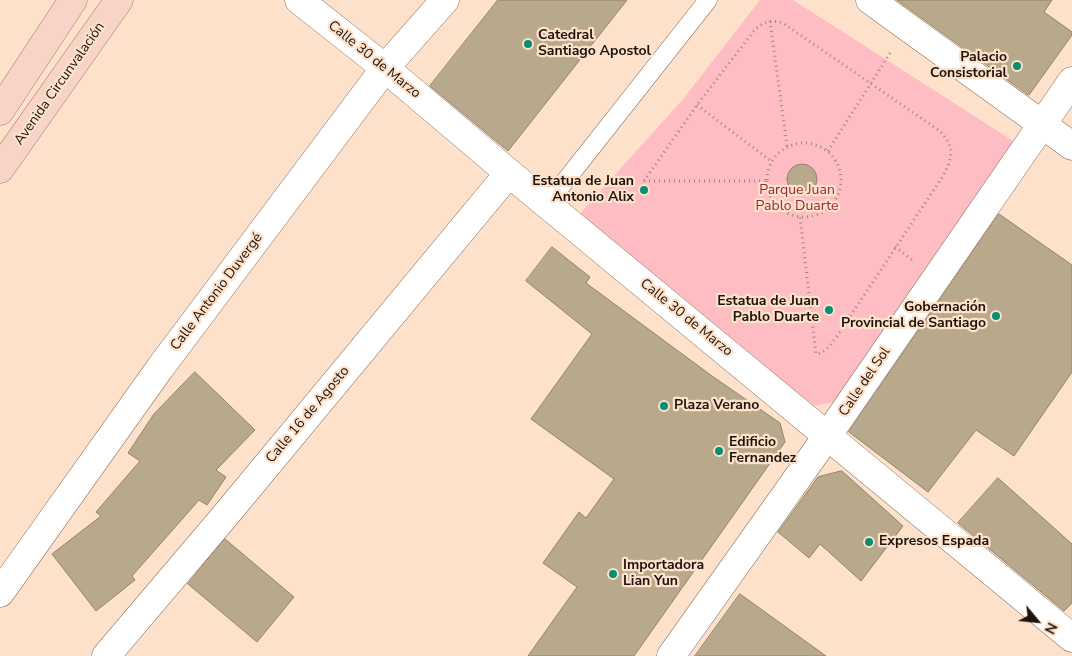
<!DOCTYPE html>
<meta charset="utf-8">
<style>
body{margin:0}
#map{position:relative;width:1072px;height:656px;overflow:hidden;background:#fee1cb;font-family:"Nunito Sans",sans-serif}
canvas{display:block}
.north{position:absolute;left:1012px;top:596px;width:50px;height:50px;-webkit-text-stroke:4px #fee1cb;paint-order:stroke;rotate:118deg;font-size:14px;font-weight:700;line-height:20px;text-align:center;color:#1e140c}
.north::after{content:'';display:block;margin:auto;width:18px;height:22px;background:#1e140c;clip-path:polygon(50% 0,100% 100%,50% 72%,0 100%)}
</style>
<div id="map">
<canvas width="1072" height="656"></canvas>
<div class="north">N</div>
</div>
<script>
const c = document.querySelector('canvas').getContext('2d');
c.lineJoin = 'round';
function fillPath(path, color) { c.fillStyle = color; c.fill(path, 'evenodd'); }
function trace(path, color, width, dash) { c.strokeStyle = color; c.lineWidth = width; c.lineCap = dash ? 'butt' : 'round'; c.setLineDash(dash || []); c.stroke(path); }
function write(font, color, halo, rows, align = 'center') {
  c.font = font + ' "Nunito Sans",sans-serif'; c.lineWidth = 4.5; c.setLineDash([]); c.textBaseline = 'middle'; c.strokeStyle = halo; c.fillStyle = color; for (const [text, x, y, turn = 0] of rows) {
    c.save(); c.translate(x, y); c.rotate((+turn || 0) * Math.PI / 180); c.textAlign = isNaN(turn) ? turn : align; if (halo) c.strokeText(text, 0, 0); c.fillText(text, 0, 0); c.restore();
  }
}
fillPath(new Path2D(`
 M 760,0 L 793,0 L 1018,144 L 843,400 L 814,406 L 577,217 L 684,98 Z`), '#fdbdc2');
const building = new Path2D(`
 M 498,0 L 627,0 L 508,151 L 430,86 Z
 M 897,0 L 1052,0 L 1044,12 L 1072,32 L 1072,35 L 1029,95 Z
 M787 179a15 15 0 1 1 30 0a15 15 0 1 1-30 0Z
 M 999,214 L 1072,265 L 1072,372 L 1014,456 L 976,430 L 928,492 L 849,432 Z
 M 552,247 L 590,277 L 586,283 L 712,376 L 780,423 L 785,442 L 634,656 L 528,656 L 577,587 L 543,563 L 579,512 L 586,518 L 614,479 L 531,419 L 592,334 L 526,281 Z
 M 195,372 L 255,430 L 216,470 L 226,477 L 207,505 L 199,500 L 132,576 L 135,580 L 96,611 L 52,554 L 101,516 L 96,512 L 140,461 L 128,453 L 154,414 Z
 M 842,471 L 903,526 L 861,581 L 820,544 L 809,558 L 778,532 L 818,477 Z
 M 998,478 L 1072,544 L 1072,603 L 1064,611 L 958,523 Z
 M 225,539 L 294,597 L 257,642 L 188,584 Z
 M 740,594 L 826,656 L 695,656 Z`);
fillPath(building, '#b9a98c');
trace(building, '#928368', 1);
const lane = new Path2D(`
 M 547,204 L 708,0`);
const street = new Path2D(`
 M 870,0 L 1072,146
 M 0,593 L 160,368 L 385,68 L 445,0
 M 106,656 L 224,517 L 509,173`);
const secondary = new Path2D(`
 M 299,0 L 385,68 L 509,173 L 1072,638
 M 671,656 L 828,435 L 1072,81`);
const primary = new Path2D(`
 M 0,111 L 73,0
 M 0,169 L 119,0`);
trace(lane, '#8c725f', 19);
trace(street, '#8c725f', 29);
trace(secondary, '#8c725f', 29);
trace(primary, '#a87d6f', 29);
trace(new Path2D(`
 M 770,21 L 787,146
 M 697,105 L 771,161
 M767 180a37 37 0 1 1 74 0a37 37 0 1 1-74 0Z
 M 828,151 L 892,50
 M 644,181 L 697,105 L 753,32 C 761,23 770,19 783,23 L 940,131 C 955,148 953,157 943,176 L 837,336 C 831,344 827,352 816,354 L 800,217
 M 644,181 L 766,181
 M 895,247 L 915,262`), '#9e8979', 3, [1, 4]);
trace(lane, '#fff', 18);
trace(street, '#fff', 28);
trace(secondary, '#fff', 28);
trace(primary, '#f7d3c8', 28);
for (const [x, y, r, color] of [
 [528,44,5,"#098d73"],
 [1017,66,5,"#098d73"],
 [644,190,5,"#098d73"],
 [829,310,5,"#098d73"],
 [996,316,5,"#098d73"],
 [664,406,5,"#098d73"],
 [719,451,5,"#098d73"],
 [869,542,5,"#098d73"],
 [613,574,5,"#098d73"]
]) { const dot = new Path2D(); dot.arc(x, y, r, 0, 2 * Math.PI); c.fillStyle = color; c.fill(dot); trace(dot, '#fee1cb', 2); }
write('bold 14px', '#1e140c', '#fee1cb', [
 ["Catedral",538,36],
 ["Santiago Apostol",538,52],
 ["Palacio",1007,58,"right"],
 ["Consistorial",1007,74,"right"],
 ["Estatua de Juan",634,182,"right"],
 ["Antonio Alix",634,198,"right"],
 ["Estatua de Juan",819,302,"right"],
 ["Pablo Duarte",819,318,"right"],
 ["Gobernación",986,308,"right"],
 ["Provincial de Santiago",986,324,"right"],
 ["Plaza Verano",674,406],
 ["Edificio",729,443],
 ["Fernandez",729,459],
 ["Expresos Espada",879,542],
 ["Importadora",623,566],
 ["Lian Yun",623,582]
], 'left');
write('14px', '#1e140c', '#fee1cb', [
 ["Calle 30 de Marzo",374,60,39],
 ["Avenida Circunvalación",60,84,-55],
 ["Calle Antonio Duvergé",217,292,-53],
 ["Calle 30 de Marzo",686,318,39],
 ["Calle del Sol",865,382,-56],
 ["Calle 16 de Agosto",308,415,-50]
]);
write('14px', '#98273e', '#fee1cb', [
 ["Parque Juan",797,191],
 ["Pablo Duarte",797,207]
]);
</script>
